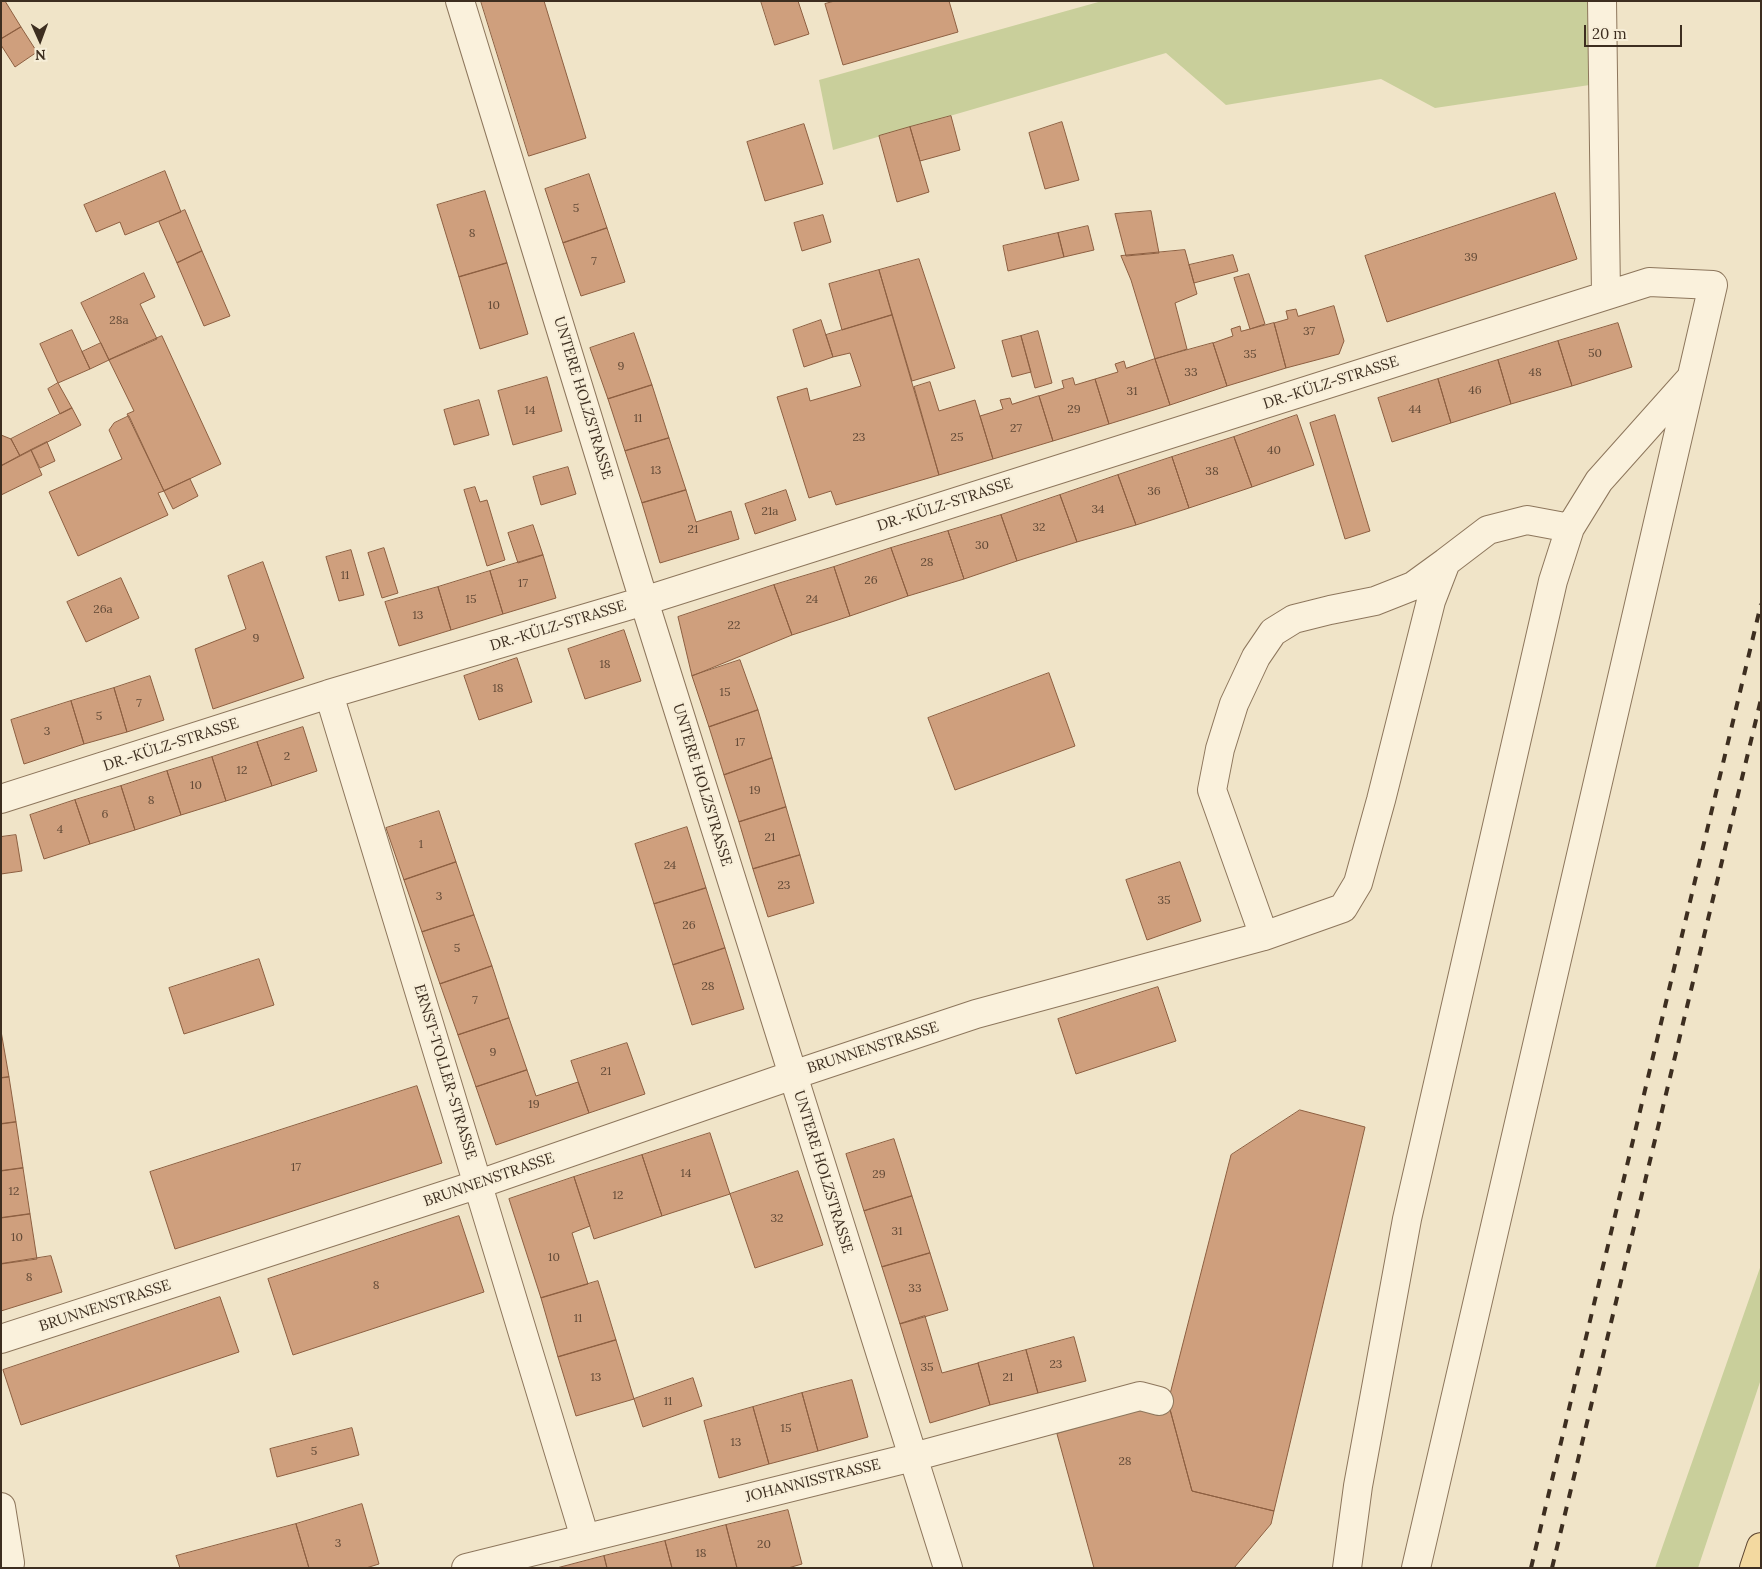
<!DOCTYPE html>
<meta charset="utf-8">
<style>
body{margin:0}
#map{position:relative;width:1762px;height:1569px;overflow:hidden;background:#f0e4c8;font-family:Lora,serif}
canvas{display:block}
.frame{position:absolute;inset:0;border:2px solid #3d2e20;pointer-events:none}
.north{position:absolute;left:15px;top:15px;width:50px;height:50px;-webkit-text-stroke:4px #f7eed8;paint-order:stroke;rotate:178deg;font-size:14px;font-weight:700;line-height:20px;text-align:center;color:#3d2e20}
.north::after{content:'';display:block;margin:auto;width:18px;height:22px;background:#3d2e20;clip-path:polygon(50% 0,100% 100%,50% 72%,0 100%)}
.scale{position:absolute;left:1584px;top:25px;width:98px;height:22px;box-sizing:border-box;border:2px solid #3d2e20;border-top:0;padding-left:6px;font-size:15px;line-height:18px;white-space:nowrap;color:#3d2e20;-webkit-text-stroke:4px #f7eed8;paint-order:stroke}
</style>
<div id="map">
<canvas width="1762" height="1569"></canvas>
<div class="frame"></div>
<div class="north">N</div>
<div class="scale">20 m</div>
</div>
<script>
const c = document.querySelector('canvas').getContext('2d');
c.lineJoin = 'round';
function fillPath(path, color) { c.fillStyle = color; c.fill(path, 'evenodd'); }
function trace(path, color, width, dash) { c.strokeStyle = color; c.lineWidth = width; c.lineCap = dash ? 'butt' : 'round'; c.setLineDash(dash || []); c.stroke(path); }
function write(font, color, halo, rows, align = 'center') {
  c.font = font + ' Lora,serif'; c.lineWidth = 4; c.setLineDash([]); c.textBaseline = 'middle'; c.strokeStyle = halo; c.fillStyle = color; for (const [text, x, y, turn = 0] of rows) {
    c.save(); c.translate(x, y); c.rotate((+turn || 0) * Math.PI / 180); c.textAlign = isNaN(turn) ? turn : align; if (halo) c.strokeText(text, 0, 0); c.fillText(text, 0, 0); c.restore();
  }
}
fillPath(new Path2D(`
 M 1102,1 L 1602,1 L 1603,83 L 1435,108 L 1381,79 L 1226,105 L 1166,53 L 833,150 L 819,80 Z
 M 1761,1265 L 1761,1379 L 1698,1568 L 1655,1568 Z`), '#c9cf9b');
const building = new Path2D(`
 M 1,1 L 5,1 L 21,27 L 1,39 Z
 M 481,1 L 544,1 L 586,138 L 529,156 Z
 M 761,1 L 798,1 L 809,34 L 775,45 Z
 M 835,1 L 949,1 L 958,32 L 843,65 L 825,4 Z
 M 21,27 L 37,52 L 15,67 L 1,45 L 1,39 Z
 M 951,116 L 960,150 L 920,161 L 910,127 Z
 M 1062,122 L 1079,180 L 1045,189 L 1029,133 Z
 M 804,124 L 823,184 L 765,201 L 747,142 Z
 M 910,127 L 929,192 L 897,202 L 879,136 Z
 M 165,171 L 181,212 L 125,235 L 120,222 L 96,232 L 84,205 Z
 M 589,174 L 607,228 L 563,243 L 545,189 Z
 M 485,191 L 507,263 L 459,277 L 437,205 Z
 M 1555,193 L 1577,259 L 1387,322 L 1365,256 Z
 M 185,210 L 202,251 L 177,263 L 159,222 Z
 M 1151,211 L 1159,253 L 1126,256 L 1115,214 Z
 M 823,215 L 831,242 L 802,251 L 794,223 Z
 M 1088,226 L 1094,250 L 1064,257 L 1058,233 Z
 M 607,228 L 625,282 L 581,296 L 563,243 Z
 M 1058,233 L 1064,257 L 1008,271 L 1003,246 Z
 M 1185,250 L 1197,294 L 1175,303 L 1187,349 L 1155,359 L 1131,280 L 1121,256 Z
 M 202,251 L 230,316 L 204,326 L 177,263 Z
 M 1233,255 L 1238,271 L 1194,283 L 1189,265 Z
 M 919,259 L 955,368 L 912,381 L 879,270 Z
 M 507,263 L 528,334 L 480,349 L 459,277 Z
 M 879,270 L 892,315 L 842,330 L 829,284 Z
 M 144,273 L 155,297 L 140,304 L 157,339 L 109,360 L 81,303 Z
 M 1249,274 L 1265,324 L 1250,329 L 1234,278 Z
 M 1334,306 L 1344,341 L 1339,354 L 1286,368 L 1274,323 L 1288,319 L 1286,311 L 1296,309 L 1298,316 Z
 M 892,315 L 939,475 L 836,505 L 831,491 L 809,498 L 777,397 L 807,388 L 810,401 L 861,386 L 850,353 L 833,357 L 826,335 Z
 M 821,320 L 833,357 L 804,367 L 793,330 Z
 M 1274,323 L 1286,368 L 1227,386 L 1213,343 L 1233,336 L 1231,329 L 1240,326 L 1241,331 Z
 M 1618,323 L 1632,367 L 1572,386 L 1558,341 Z
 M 72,330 L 90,369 L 58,383 L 40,344 Z
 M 1038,331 L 1052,383 L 1035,388 L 1021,336 Z
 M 634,333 L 652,385 L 608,399 L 590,348 Z
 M 162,336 L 221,464 L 164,491 L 127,414 L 134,411 L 109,360 Z
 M 1021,336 L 1031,372 L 1012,377 L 1002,341 Z
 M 1558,341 L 1572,386 L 1511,404 L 1498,360 Z
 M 101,343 L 109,360 L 90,369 L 82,352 Z
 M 1213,343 L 1227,386 L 1170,405 L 1155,359 Z
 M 1155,359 L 1170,405 L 1109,424 L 1095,379 L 1118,372 L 1115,364 L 1124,361 L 1126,368 Z
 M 1498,360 L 1511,404 L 1451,423 L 1438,379 Z
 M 547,377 L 562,431 L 513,445 L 498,391 Z
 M 1073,378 L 1075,385 L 1095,379 L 1109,424 L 1053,441 L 1039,396 L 1064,388 L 1062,381 Z
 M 1438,379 L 1451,423 L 1392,442 L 1378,398 Z
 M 930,382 L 939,411 L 975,400 L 993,459 L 939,475 L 914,387 Z
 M 58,383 L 72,408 L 60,414 L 48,389 Z
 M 652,385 L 669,438 L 625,451 L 608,399 Z
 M 1039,396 L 1053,441 L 993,459 L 980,416 L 1003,409 L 1000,400 L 1010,398 L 1012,404 Z
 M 479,400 L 489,435 L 454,445 L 444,410 Z
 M 72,408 L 81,425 L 20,456 L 11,439 Z
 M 1297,415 L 1314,465 L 1252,487 L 1234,437 Z
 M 1335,415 L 1370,531 L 1345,539 L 1310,423 Z
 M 129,416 L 164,491 L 158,493 L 168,515 L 78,556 L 49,492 L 122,459 L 109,430 L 114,423 Z
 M 1,435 L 11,439 L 20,456 L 1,466 Z
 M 1234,437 L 1252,487 L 1189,508 L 1172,457 Z
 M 669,438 L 686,490 L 642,503 L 625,451 Z
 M 47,442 L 55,461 L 40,468 L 31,450 Z
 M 31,450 L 42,475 L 1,495 L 1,466 Z
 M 1172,457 L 1189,508 L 1136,525 L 1118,475 Z
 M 568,467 L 576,494 L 541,505 L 533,477 Z
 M 1118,475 L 1136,525 L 1077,542 L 1060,495 Z
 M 190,479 L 198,496 L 173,509 L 164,491 Z
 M 475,487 L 480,502 L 487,500 L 505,560 L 487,566 L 464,490 Z
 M 686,490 L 696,522 L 731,511 L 739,539 L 660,563 L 642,503 Z
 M 786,490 L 796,520 L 755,534 L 745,504 Z
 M 1060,495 L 1077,542 L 1017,561 L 1001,515 Z
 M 1001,515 L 1017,561 L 964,579 L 948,531 Z
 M 533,525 L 543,555 L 518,563 L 508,533 Z
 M 948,531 L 964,579 L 908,596 L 891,548 Z
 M 384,548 L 398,593 L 382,598 L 368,553 Z
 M 891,548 L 908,596 L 850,616 L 834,567 Z
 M 351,550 L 364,595 L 339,601 L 326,557 Z
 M 543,555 L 556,598 L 503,614 L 490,571 Z
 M 263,562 L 304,678 L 213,709 L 195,649 L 246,629 L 228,576 Z
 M 834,567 L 850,616 L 792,635 L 774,585 Z
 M 490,571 L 503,614 L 451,630 L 438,587 Z
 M 121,578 L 139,618 L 86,642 L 67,602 Z
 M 774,585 L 792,635 L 692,676 L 678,617 Z
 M 438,587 L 451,630 L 399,646 L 385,602 Z
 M 624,630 L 641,681 L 585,699 L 568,649 Z
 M 517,658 L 532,702 L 479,720 L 464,676 Z
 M 740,660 L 758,710 L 709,727 L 692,676 Z
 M 1049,673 L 1075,746 L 955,790 L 928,718 Z
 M 150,676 L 164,720 L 127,732 L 114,688 Z
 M 114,688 L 127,732 L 84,744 L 71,701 Z
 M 71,701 L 84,744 L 24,764 L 11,720 Z
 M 758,710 L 772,758 L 724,775 L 709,727 Z
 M 303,727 L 317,771 L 272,786 L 257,742 Z
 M 257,742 L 272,786 L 226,801 L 212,757 Z
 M 212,757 L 226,801 L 181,815 L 167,771 Z
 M 772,758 L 786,807 L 739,822 L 724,775 Z
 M 167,771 L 181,815 L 135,830 L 121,786 Z
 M 121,786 L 135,830 L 90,844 L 75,800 Z
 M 75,800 L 90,844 L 44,859 L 30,815 Z
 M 786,807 L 800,855 L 753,869 L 739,822 Z
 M 439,811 L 456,862 L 404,880 L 386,828 Z
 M 687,827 L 706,888 L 654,904 L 635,844 Z
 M 16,835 L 22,871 L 1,874 L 1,837 Z
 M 800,855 L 814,903 L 768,917 L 753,869 Z
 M 456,862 L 474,915 L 422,932 L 404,880 Z
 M 1180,862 L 1201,921 L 1147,940 L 1126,880 Z
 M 706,888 L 725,948 L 673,965 L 654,904 Z
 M 474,915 L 492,966 L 440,984 L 422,932 Z
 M 725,948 L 744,1009 L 692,1025 L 673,965 Z
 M 259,959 L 274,1005 L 184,1034 L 169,988 Z
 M 492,966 L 509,1018 L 458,1035 L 440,984 Z
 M 1158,987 L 1176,1041 L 1076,1074 L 1058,1019 Z
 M 509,1018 L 527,1070 L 476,1087 L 458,1035 Z
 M 1,1031 L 9,1077 L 1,1078 Z
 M 627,1043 L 645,1094 L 589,1113 L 571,1061 Z
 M 527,1070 L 536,1096 L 578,1082 L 589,1113 L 496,1145 L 476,1087 Z
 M 9,1077 L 16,1122 L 1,1124 L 1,1078 Z
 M 417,1086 L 442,1163 L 175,1249 L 150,1172 Z
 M 1300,1110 L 1365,1127 L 1274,1511 L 1192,1491 L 1168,1402 L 1231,1155 Z
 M 16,1122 L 23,1168 L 1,1171 L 1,1124 Z
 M 710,1133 L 730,1194 L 662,1216 L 642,1155 Z
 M 894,1139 L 912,1196 L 864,1211 L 846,1154 Z
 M 642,1155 L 662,1216 L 594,1239 L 574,1177 Z
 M 23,1168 L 30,1214 L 1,1218 L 1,1171 Z
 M 798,1171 L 823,1245 L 755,1268 L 730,1194 Z
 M 574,1177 L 590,1226 L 572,1233 L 588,1284 L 541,1298 L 509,1199 Z
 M 912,1196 L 930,1253 L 882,1267 L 864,1211 Z
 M 30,1214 L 37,1259 L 1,1264 L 1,1218 Z
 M 459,1216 L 484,1292 L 293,1355 L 268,1279 Z
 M 930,1253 L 948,1310 L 900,1324 L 882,1267 Z
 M 51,1256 L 62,1292 L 1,1311 L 1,1264 Z
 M 598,1281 L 616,1340 L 558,1357 L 541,1298 Z
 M 220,1297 L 239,1352 L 21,1425 L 3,1370 Z
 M 925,1316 L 942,1373 L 978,1363 L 990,1405 L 930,1423 L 900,1324 Z
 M 1074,1337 L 1086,1381 L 1038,1393 L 1026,1350 Z
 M 616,1340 L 634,1399 L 576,1416 L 558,1357 Z
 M 1026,1350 L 1038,1393 L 990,1405 L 978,1363 Z
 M 693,1378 L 702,1406 L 643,1427 L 634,1399 Z
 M 852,1380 L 868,1437 L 818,1451 L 802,1393 Z
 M 802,1393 L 818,1451 L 769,1464 L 753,1407 Z
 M 1168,1402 L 1192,1491 L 1274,1511 L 1271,1524 L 1234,1568 L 1094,1568 L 1057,1434 Z
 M 753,1407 L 769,1464 L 719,1478 L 704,1421 Z
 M 352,1428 L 359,1455 L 277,1477 L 270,1449 Z
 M 362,1504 L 379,1564 L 366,1568 L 309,1568 L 296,1524 Z
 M 788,1510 L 802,1564 L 788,1568 L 737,1568 L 726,1525 Z
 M 296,1524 L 309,1568 L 180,1568 L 176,1556 Z
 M 726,1525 L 737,1568 L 672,1568 L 665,1541 Z
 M 665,1541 L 672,1568 L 607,1568 L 604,1556 Z
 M 604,1556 L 607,1568 L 557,1568 Z`);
fillPath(building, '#cf9f7d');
trace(building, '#8d5f41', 1);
const minor = new Path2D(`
 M 460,1 L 644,601 L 948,1568
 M 1602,1 L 1606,295
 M 329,694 L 585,1538
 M 1,799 L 329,694 L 644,601 L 1649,282 L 1713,285 L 1416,1568
 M 1264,936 L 1212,790 L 1220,749 L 1234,704 L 1256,657 L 1273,632 L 1294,619 L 1330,610 L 1375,601 L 1413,586 L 1446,562
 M 1,1339 L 479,1184 L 793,1075 L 976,1014 L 1264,936 L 1343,908 L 1358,883 L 1381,800 L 1431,601 L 1446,562 L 1488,530 L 1527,520 L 1570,528
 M 1,1507 L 10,1563 L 9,1568
 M 466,1568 L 913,1457 L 1140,1396 L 1159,1401
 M 1347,1568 L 1358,1486 L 1407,1219 L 1553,581 L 1570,528 L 1599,481 L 1690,379`);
const major = new Path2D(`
 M 1754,1568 L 1761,1547`);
trace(minor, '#8d765c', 30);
trace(major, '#5b4430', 30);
trace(minor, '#faf1dc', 28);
trace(major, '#f3d9a0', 28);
trace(new Path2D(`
 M 1531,1568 L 1761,604
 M 1552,1568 L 1761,699`), '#3d2e20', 4, [9, 9]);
write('12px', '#624a37', null, [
 ["5",576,209],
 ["8",472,234],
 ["39",1471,258],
 ["7",594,262],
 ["10",494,306],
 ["28a",119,321],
 ["37",1309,332],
 ["50",1595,354],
 ["35",1250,355],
 ["9",621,367],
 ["33",1191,373],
 ["48",1535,373],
 ["46",1475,391],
 ["31",1132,392],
 ["29",1074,410],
 ["44",1415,410],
 ["14",530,411],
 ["11",638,419],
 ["27",1016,429],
 ["23",859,438],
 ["25",957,438],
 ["40",1274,451],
 ["13",656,471],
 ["38",1212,472],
 ["36",1154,492],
 ["34",1098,510],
 ["21a",770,512],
 ["32",1039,528],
 ["21",693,530],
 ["30",982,546],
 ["28",927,563],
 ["11",345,576],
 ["26",871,581],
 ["17",523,584],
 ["15",471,600],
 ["24",812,600],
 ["26a",103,610],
 ["13",418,616],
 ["22",734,626],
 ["9",256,639],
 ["18",605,665],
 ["18",498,689],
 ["15",725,693],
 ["7",139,704],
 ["5",99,717],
 ["3",47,732],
 ["17",740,743],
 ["2",287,757],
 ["12",242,771],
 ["10",196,786],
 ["19",755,791],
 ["8",151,801],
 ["6",105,815],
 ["4",60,830],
 ["21",770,838],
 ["1",421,845],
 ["24",670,866],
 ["23",784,886],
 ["3",439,897],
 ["35",1164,901],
 ["26",689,926],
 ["5",457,949],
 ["28",708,987],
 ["7",475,1001],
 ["9",493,1053],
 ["21",606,1072],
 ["19",534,1105],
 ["17",296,1168],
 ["14",686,1174],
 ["29",879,1175],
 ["12",14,1192],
 ["12",618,1196],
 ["32",777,1219],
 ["31",897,1232],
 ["10",17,1238],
 ["10",554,1258],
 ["8",29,1278],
 ["8",376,1286],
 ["33",915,1289],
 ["11",578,1319],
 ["23",1056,1365],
 ["35",927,1368],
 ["13",596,1378],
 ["21",1008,1378],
 ["11",668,1402],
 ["15",786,1429],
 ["13",736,1443],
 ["5",314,1452],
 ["28",1125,1462],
 ["3",338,1544],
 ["20",764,1545],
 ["18",701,1554]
]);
write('15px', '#3d2e20', '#f7eed8', [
 ["DR.-KÜLZ-STRASSE",1331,383,-18],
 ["UNTERE HOLZSTRASSE",583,398,73],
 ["DR.-KÜLZ-STRASSE",945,505,-18],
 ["DR.-KÜLZ-STRASSE",558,626,-17],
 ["DR.-KÜLZ-STRASSE",171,745,-18],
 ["UNTERE HOLZSTRASSE",702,785,73],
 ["BRUNNENSTRASSE",873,1048,-18],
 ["ERNST-TOLLER-STRASSE",445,1072,73],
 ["UNTERE HOLZSTRASSE",823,1172,73],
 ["BRUNNENSTRASSE",489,1180,-19],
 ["BRUNNENSTRASSE",105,1306,-18],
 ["JOHANNISSTRASSE",813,1481,-14]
]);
</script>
